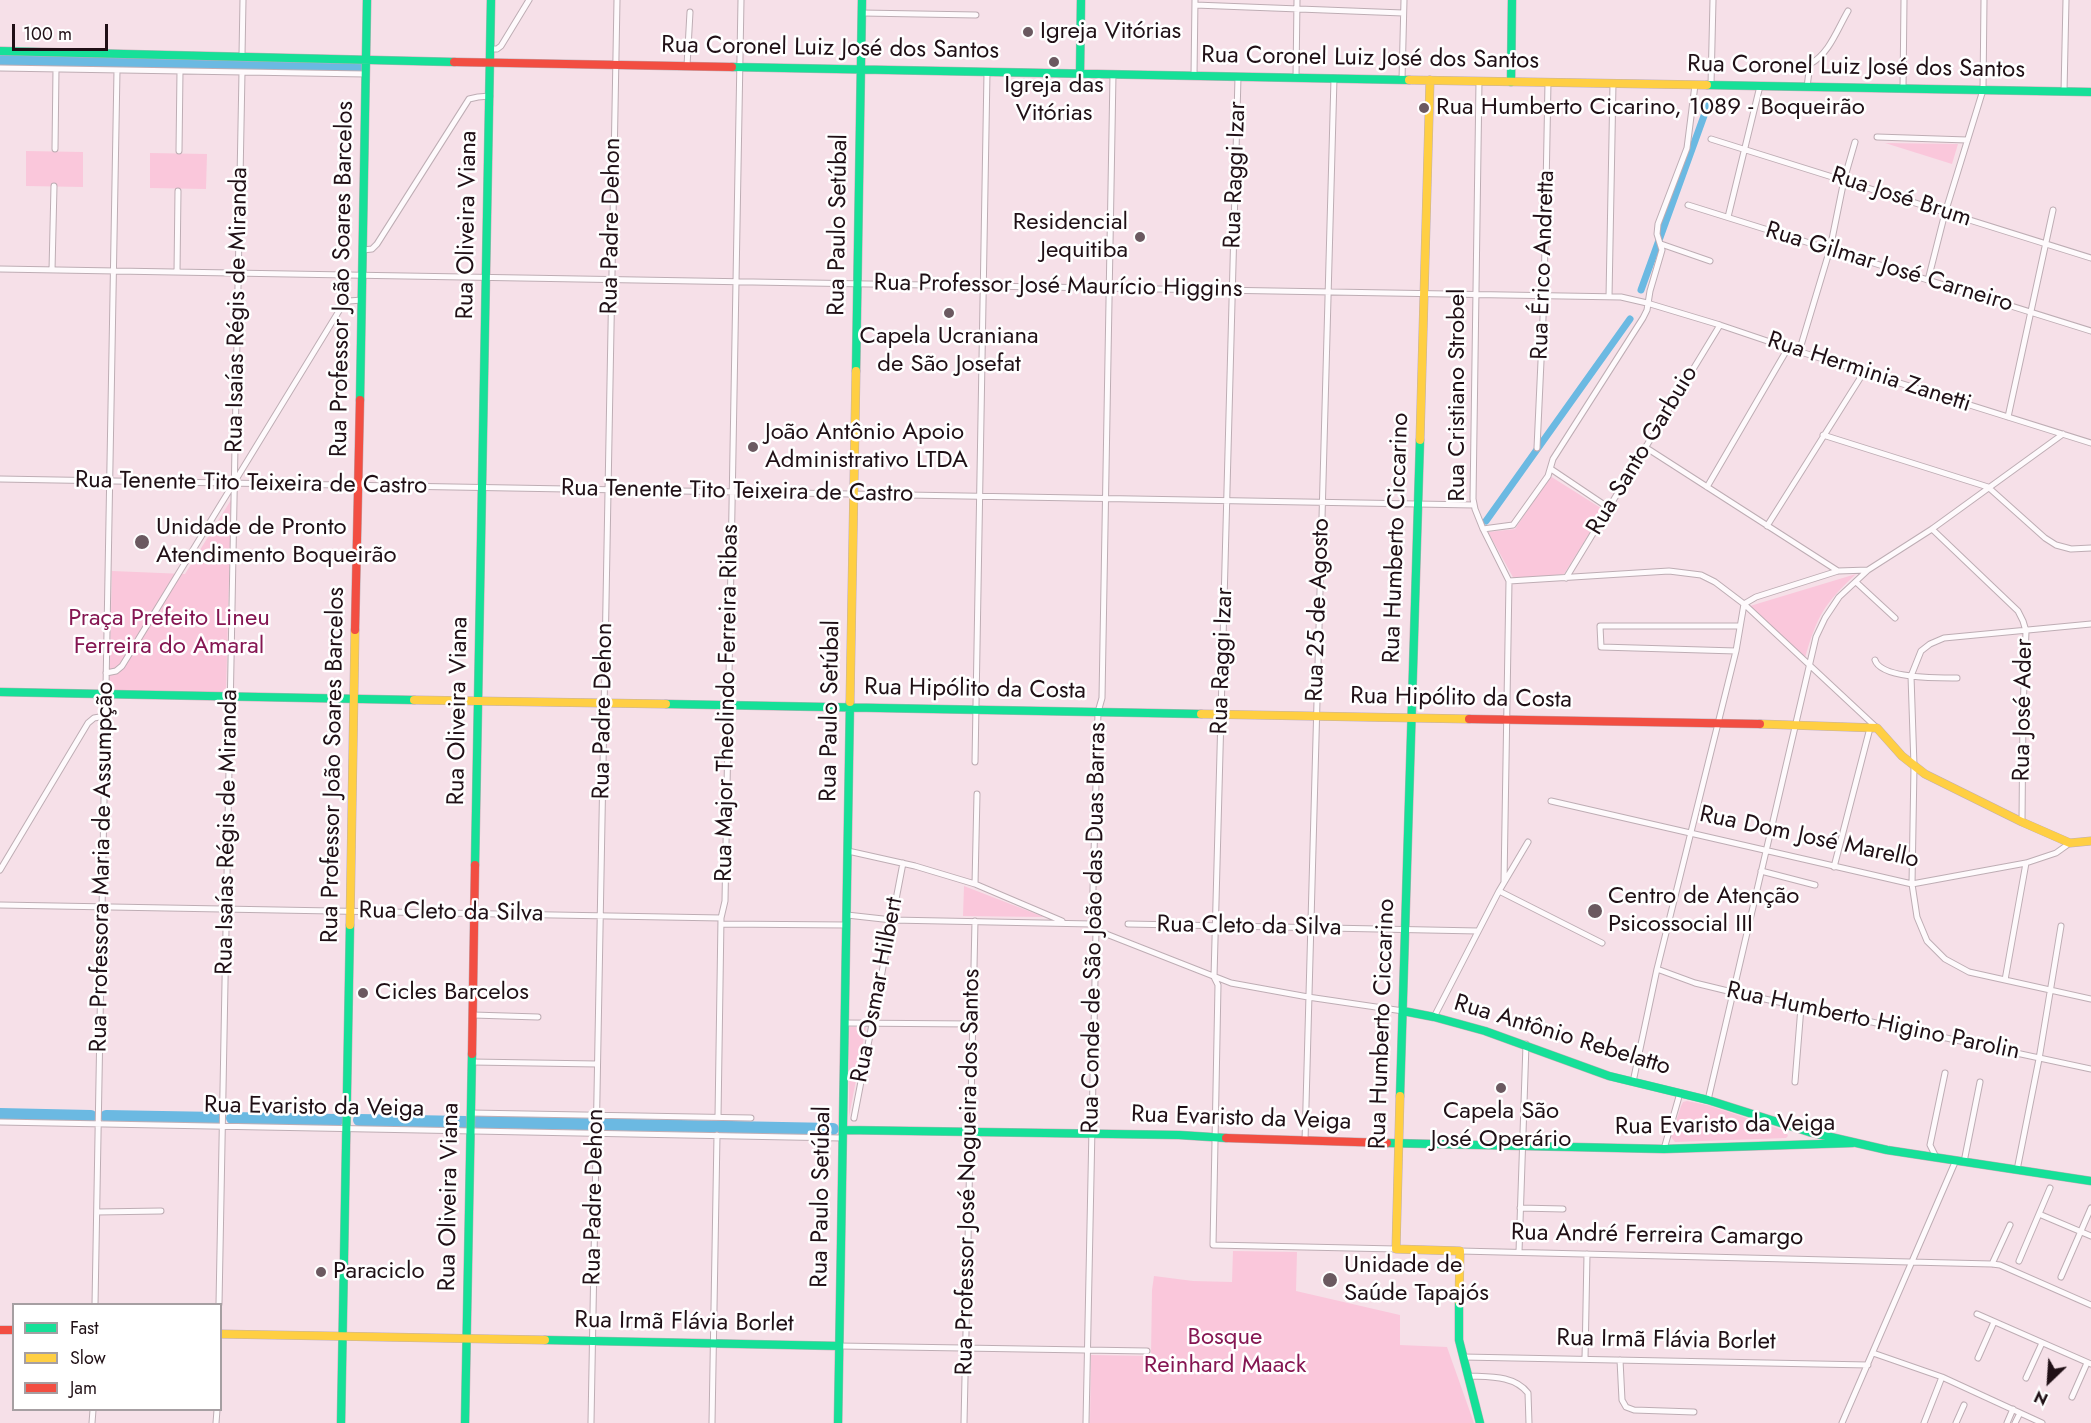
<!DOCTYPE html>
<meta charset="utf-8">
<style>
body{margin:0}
#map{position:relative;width:2091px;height:1423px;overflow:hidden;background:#f6e0e8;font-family:Jost,sans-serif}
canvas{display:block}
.legend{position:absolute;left:12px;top:1303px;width:210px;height:108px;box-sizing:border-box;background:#fff;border:2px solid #a69fa2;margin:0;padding:8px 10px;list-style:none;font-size:18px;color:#201016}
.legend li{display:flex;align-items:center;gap:12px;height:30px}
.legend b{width:30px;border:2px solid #a69fa2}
.north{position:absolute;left:2019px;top:1351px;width:60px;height:60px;-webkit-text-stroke:4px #fff;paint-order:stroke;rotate:205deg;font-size:16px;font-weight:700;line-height:24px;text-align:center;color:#201016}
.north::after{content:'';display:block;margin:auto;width:21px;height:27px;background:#201016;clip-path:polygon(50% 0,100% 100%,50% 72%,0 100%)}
.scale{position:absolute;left:12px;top:24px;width:96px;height:27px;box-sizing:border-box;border:3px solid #201016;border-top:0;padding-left:8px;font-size:18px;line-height:21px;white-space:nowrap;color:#201016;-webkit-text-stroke:4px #fff;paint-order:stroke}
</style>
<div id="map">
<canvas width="2091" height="1423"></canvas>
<ul class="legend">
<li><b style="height:8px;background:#16e098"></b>Fast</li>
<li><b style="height:8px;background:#ffcf43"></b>Slow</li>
<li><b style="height:8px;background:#f24e42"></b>Jam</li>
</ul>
<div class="north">N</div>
<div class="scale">100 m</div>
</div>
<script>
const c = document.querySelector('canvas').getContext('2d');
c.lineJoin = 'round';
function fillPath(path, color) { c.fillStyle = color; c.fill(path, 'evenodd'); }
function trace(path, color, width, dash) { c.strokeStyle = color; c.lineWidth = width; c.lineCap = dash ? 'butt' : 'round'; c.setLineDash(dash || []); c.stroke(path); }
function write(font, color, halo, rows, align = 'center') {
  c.font = font + ' Jost,sans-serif'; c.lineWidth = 5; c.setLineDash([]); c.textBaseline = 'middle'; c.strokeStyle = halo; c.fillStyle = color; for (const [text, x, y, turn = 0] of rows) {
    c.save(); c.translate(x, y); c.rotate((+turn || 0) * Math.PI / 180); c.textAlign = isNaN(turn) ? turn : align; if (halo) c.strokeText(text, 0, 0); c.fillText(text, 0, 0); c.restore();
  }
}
fillPath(new Path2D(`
 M 1885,143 L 1958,144 L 1952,164 Z
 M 26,151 L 83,152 L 83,187 L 26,186 Z
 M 150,153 L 207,154 L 206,189 L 150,188 Z
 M 1550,476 L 1604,510 L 1564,574 L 1514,579 L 1488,532 L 1515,529 Z
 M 231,500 L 226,694 L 109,692 L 112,571 L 185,574 Z
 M 1856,574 C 1824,604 1817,616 1805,658 L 1750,606 Z
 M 964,886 L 1044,917 L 963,916 Z
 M 849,1027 L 866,1027 L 849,1117 Z
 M 1687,1101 L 1707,1105 L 1786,1131 L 1788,1136 L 1786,1138 L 1675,1142 L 1671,1137 L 1681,1106 L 1683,1102 Z
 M 1233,1251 L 1297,1252 L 1296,1291 L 1400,1315 L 1400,1345 L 1447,1347 L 1474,1423 L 1090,1423 L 1091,1355 L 1151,1356 L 1152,1290 L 1154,1276 L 1193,1281 L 1232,1282 Z
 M 1351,1287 L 1377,1288 L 1376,1301 L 1351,1300 Z`), '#fac7db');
trace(new Path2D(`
 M 1641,290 L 1709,102
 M 1486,521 L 1630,319`), '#6bb9e2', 7);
trace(new Path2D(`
 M 0,59 L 358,66
 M 0,1114 L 91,1116
 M 106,1116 L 218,1118
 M 232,1118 L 338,1120
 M 359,1120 L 465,1122
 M 477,1122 L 833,1129`), '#6bb9e2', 12);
const street = new Path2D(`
 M 1195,5 L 1403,13
 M 862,13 L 976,15
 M 491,49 L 497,49 L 501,46 L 529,0
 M 242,55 L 243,0
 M 687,66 L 690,12
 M 0,68 L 366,74
 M 1194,76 L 1195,0
 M 1238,77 L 1214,977 L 1218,985 L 1213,1245 L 1396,1249
 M 1296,78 L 1297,0
 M 1402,80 L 1404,0
 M 1479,81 L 1473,499 L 1475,509 L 1483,529 L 1509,581 L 1504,882
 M 1711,85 L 1713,0
 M 1807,87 L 1810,64 C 1829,54 1837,30 1848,11
 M 1903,89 L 1904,0
 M 2064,92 L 2066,0
 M 1877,137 L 1967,140
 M 1711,139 L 2091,258
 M 55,149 L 56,69
 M 179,151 L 180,71
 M 1688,205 L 2091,331
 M 1728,217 L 1760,86
 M 1661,244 L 1710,261
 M 363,250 L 372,249 L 377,244 L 469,99 L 478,97 L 490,96
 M 0,269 L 1621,297 L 1647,303 L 1720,325 L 1788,348 L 2091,443
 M 52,270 L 54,186
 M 177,272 L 178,191
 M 1928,280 L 1945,213 L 1983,90 L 1984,0
 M 1609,297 L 1613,83
 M 1799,352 L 1830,249 L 1844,180 L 1855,142
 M 2008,417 L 2053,210
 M 1823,435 L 1988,487 L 2045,538 L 2056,545 L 2071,549 L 2091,548
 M 1645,447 L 1838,571
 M 1537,448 L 1544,296 L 1548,82
 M 1551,469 L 1609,508
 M 0,479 L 1474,505
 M 1707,487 L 1788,348
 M 1767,526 L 1864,372
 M 1483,529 L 1513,525 L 1548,476 L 1553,459 L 1643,318 L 1647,310 L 1650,291 L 1662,250 L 1657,234 L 1658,224 L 1687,148 L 1695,85
 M 1932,529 L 2018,611 L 2023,621 L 2026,631 L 2023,711 L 2022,822
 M 1566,578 L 1720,325
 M 1509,581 L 1669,571 L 1701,575 L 1715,582 L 1744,604 L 1877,728
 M 1856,582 L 1895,618
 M 2091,624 L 1944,638 L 1930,644 L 1921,651 L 1911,676 L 1914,766 L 1912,884 L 1917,917 L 1927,941 L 1945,959 L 1969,972 L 2091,999
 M 1736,651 L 1601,647 L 1600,626 L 1739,626
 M 1875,660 C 1881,679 1939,678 1957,678
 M 106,673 L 116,671 L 122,666 L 342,306 L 349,301 L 362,300
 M 975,762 L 987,72
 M 1551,801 L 1912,884 L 2026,863 L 2056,853 L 2070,843
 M 848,851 L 915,866 L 975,884 L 1062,921
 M 1834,867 L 1870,728
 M 0,870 L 88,723 L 94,718 L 105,716
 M 1761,871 L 1815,885
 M 975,884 L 977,794
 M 1499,891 L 1602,943
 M 0,905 L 721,918
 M 847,915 L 892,920 L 1092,924
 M 721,924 L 846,925
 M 1128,924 L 1478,931
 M 1096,930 L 1231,983 L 1308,997 L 1403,1011
 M 1657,969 L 1695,983 L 1732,992 L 2091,1069
 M 2005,980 L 2026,863
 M 473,1015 L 538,1017
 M 1434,1017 L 1499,891 L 1528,842
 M 845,1023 L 972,1024
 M 472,1062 L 597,1064
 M 1633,1082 L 1657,969 L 1736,651 L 1744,604 L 1756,597 L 1838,571 L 1868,570 L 1932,529 L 2063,434
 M 1795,1082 L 1801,1007
 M 1708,1100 L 1816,637 L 1825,618 L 1839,597 L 1868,570
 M 471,1113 L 751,1118
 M 718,1117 L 721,918 L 725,901 L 741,0
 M 854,1118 L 903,863
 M 0,1122 L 842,1138
 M 1305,1141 L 1334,78
 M 1664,1149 L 1680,1093
 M 1936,1157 L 1930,1145 L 1945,1073
 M 1964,1162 L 1980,1082
 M 2017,1170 L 2039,1059 L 2061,926
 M 1520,1208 L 1563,1209
 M 97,1212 L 161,1211
 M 2039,1214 L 2091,1236
 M 1460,1251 L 1992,1264 L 2000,1265 L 2091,1305
 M 1519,1252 L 1526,1044
 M 2019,1261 L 2050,1188
 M 1992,1264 L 2010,1225
 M 2061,1277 L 2091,1208
 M 95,1304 L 117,70
 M 219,1304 L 242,72
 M 1977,1314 L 2091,1364
 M 839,1346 L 1147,1351
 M 1873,1353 L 1942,1377 L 2042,1423
 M 1463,1357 L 1868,1365
 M 1978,1358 L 1994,1322
 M 1585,1359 L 1587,1254
 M 1620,1360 L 1622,1400 L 1626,1407 L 1634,1410 L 1694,1412
 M 1469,1376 C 1489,1377 1514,1375 1528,1393 L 1529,1423
 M 2026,1378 L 2042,1343
 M 2072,1397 L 2087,1363
 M 92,1423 L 93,1410
 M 216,1423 L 217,1410
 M 591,1423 L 617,0
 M 712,1423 L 717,1135
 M 964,1423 L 975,921
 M 1086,1423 L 1096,930 L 1092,924 L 1098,712 L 1102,698 L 1113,74
 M 1842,1423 L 1956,1160
 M 1924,1423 L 1942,1377
 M 1956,1423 L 1964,1405
 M 2007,1423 L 2013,1409
 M 2015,1423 L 2020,1413`);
const fast = new Path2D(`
 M 0,51 L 454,62
 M 732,67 L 1409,80
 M 1080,74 L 1081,0
 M 1511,82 L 1512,0
 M 1707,85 L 2091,92
 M 856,371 L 862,0
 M 360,400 L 367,0
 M 0,692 L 414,700
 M 666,704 L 1201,714
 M 475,865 L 491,0
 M 1403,1011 L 1434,1017 L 1485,1031 L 1609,1076 L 1708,1100 L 1809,1132 L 1887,1150 L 2091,1181
 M 1400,1096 L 1420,440
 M 843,1130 L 1179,1135 L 1226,1138
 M 1387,1143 L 1664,1149 L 1853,1143
 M 1459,1301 L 1459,1340 L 1480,1423
 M 545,1340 L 839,1346
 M 341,1423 L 350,925
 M 465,1423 L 472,1054
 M 838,1423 L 850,702`);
const slow = new Path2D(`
 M 1409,80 L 1707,85
 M 1420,440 L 1430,80
 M 414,700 L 666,704
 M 850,702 L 856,371
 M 1201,714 L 1469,719
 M 1760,724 L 1877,728 L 1902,756 L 1925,774 L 2022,822 L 2070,843 L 2091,841
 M 350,925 L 355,630
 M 1400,1096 L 1396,1249 L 1460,1251 L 1459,1301
 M 220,1334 L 545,1340`);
const jam = new Path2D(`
 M 454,62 L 732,67
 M 355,630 L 360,400
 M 1469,719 L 1760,724
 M 472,1054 L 475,865
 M 1226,1138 L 1387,1143
 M 0,1330 L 14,1330`);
trace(street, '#beadb4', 7);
trace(fast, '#beadb4', 9);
trace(slow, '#beadb4', 9);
trace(jam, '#beadb4', 9);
trace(street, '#fefafc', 5);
trace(fast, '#16e098', 8);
trace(slow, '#ffcf43', 8);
trace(jam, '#f24e42', 8);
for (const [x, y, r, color] of [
 [1028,32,6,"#6b5960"],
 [1054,62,6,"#6b5960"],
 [1424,108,6,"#6b5960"],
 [1140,237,6,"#6b5960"],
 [949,313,6,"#6b5960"],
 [753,447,6,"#6b5960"],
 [142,542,8,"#6b5960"],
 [1595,911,8,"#6b5960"],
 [363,993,6,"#6b5960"],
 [1501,1088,6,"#6b5960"],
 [321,1272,6,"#6b5960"],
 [1330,1280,8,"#6b5960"]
]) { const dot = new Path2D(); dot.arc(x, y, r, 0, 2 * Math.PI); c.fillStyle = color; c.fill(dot); trace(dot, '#fff', 2); }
write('24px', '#201016', '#fff', [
 ["Igreja Vitórias",1040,32],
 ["Igreja das",1054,86,"center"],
 ["Vitórias",1054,114,"center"],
 ["Rua Humberto Cicarino, 1089 - Boqueirão",1436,108],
 ["Residencial",1128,223,"right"],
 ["Jequitiba",1128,251,"right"],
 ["Capela Ucraniana",949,337,"center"],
 ["de São Josefat",949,365,"center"],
 ["João Antônio Apoio",765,433],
 ["Administrativo LTDA",765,461],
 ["Unidade de Pronto",156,528],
 ["Atendimento Boqueirão",156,556],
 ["Centro de Atenção",1608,897],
 ["Psicossocial III",1608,925],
 ["Cicles Barcelos",375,993],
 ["Capela São",1501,1112,"center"],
 ["José Operário",1501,1140,"center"],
 ["Unidade de",1344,1266],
 ["Saúde Tapajós",1344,1294],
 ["Paraciclo",333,1272]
], 'left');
write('24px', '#201016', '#fff', [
 ["Rua Coronel Luiz José dos Santos",830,49,1],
 ["Rua Coronel Luiz José dos Santos",1370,59,1],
 ["Rua Coronel Luiz José dos Santos",1856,68,1],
 ["Rua Raggi Izar",1236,175,-88],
 ["Rua José Brum",1901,198,18],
 ["Rua Oliveira Viana",468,225,-89],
 ["Rua Paulo Setúbal",839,225,-89],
 ["Rua Padre Dehon",612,226,-89],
 ["Rua Érico Andretta",1544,265,-88],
 ["Rua Gilmar José Carneiro",1889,268,17],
 ["Rua Professor João Soares Barcelos",343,279,-89],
 ["Rua Professor José Maurício Higgins",1058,287,1],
 ["Rua Isaías Régis de Miranda",238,310,-89],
 ["Rua Herminia Zanetti",1869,373,18],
 ["Rua Cristiano Strobel",1458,395,-90],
 ["Rua Santo Garbuio",1643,451,-59],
 ["Rua Tenente Tito Teixeira de Castro",251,484,1],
 ["Rua Tenente Tito Teixeira de Castro",737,492,1],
 ["Rua Humberto Ciccarino",1397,538,-88],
 ["Rua 25 de Agosto",1319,610,-88],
 ["Rua Raggi Izar",1223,661,-88],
 ["Rua Hipólito da Costa",975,690,1],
 ["Rua Hipólito da Costa",1461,699,1],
 ["Rua Major Theolindo Ferreira Ribas",728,703,-89],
 ["Rua José Ader",2024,710,-89],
 ["Rua Oliveira Viana",459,711,-89],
 ["Rua Padre Dehon",604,711,-89],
 ["Rua Paulo Setúbal",831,711,-89],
 ["Rua Professor João Soares Barcelos",334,765,-89],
 ["Rua Isaías Régis de Miranda",228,832,-89],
 ["Rua Dom José Marello",1809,838,12],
 ["Rua Professora Maria de Assumpção",103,867,-89],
 ["Rua Cleto da Silva",451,913,1],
 ["Rua Cleto da Silva",1249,927,1],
 ["Rua Conde de São João das Duas Barras",1095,928,-89],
 ["Rua Osmar Hilbert",878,990,-79],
 ["Rua Humberto Higino Parolin",1873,1022,12],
 ["Rua Humberto Ciccarino",1383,1024,-88],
 ["Rua Antônio Rebelatto",1562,1036,17],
 ["Rua Evaristo da Veiga",314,1108,1],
 ["Rua Evaristo da Veiga",1241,1119,2],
 ["Rua Evaristo da Veiga",1725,1126,-1],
 ["Rua Professor José Nogueira dos Santos",969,1172,-89],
 ["Rua Oliveira Viana",450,1197,-89],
 ["Rua Padre Dehon",595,1197,-89],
 ["Rua Paulo Setúbal",822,1197,-89],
 ["Rua André Ferreira Camargo",1657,1236,1],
 ["Rua Irmã Flávia Borlet",684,1323,1],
 ["Rua Irmã Flávia Borlet",1666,1341,1]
]);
write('24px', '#851652', '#fff', [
 ["Praça Prefeito Lineu",169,619],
 ["Ferreira do Amaral",169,647],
 ["Bosque",1225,1338],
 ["Reinhard Maack",1225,1366]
]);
</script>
